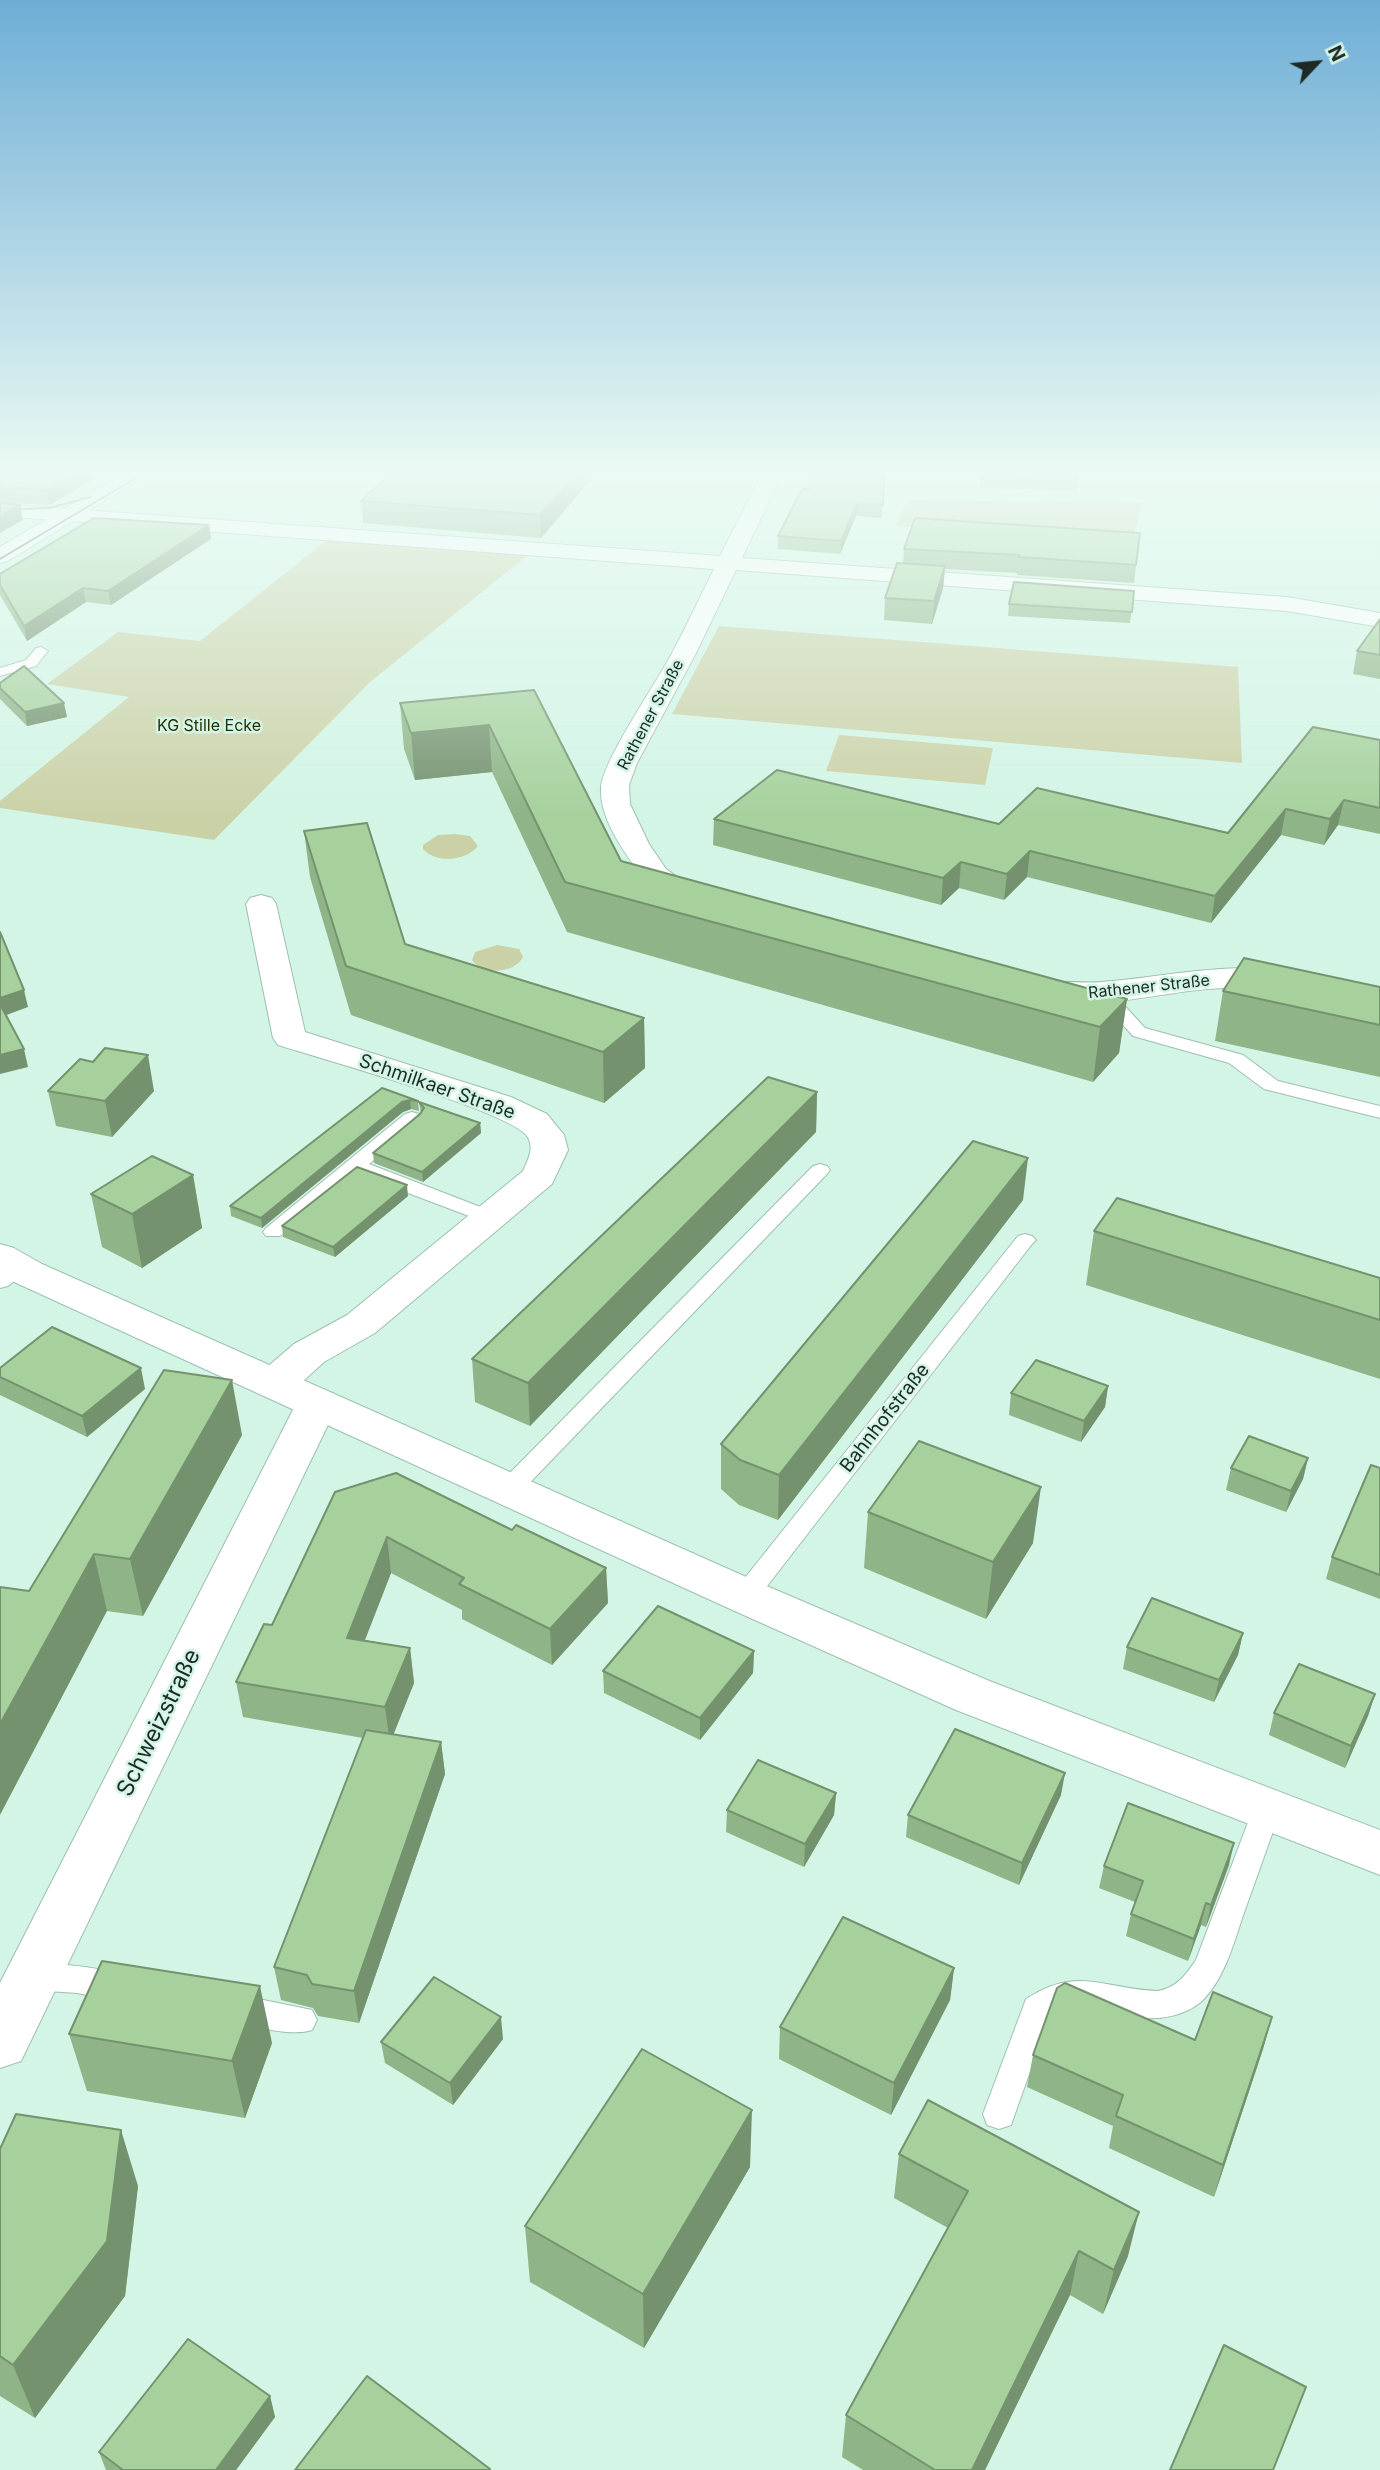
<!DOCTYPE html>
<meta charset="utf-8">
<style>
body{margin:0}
#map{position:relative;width:1380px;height:2470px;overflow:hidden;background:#d3f5e6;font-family:Inter,sans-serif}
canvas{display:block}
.north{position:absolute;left:1282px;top:28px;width:70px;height:70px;-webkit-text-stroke:5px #d3f5e6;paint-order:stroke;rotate:64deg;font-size:19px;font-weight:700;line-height:28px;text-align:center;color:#1d2a24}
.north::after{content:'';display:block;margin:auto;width:24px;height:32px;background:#1d2a24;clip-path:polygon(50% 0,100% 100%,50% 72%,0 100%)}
</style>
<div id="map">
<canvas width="1380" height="2470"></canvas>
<div class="north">N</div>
</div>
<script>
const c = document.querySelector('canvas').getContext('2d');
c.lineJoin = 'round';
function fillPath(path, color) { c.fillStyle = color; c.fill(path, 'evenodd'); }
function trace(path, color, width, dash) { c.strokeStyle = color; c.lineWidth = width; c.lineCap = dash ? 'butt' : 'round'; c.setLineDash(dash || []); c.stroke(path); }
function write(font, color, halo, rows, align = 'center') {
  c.font = font + ' Inter,sans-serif'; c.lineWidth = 5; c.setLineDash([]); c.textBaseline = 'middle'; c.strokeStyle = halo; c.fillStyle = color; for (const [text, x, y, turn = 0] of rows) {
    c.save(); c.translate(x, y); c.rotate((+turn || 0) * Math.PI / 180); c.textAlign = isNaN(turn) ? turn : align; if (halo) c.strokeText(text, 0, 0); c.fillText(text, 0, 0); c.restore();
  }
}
fillPath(new Path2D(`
 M 908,500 L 1141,503 L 1134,536 L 895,526 Z
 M 327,540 L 528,555 L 370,682 L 214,840 L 0,808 L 0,801 L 129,697 L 47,684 L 118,632 L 200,641 Z
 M 719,626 L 1238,667 L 1242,763 L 672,714 Z
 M 839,735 L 993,748 L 985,785 L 826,771 Z
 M 455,834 L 470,836 L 478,846 C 466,861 436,864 423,849 L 423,845 L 438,835 Z
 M 497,945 L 519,949 L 523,957 C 514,974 483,975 472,960 L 475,952 Z`), '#cbd1a7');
const lane = new Path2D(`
 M 41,647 L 48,651 L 36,666 L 0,676 L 0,668 L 26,660 L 36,648 Z
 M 1106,991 L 1112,992 L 1145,1028 L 1243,1055 L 1278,1081 L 1380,1106 L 1380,1118 L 1264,1089 L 1229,1063 L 1133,1036 L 1097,996 Z
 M 412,1112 L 419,1114 L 422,1118 L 419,1122 L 369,1164 L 496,1213 L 499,1217 L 496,1221 L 482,1221 L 358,1174 L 280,1236 L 266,1236 L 263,1232 L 266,1228 L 405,1114 Z
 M 820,1164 L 827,1166 L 830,1170 L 827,1174 L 518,1495 L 509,1498 L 500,1495 L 497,1489 L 500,1483 L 813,1166 Z
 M 1025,1234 L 1032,1236 L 1036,1240 L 1032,1244 L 754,1603 L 745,1606 L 736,1603 L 732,1596 L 736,1589 L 1018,1236 Z
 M 19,1261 L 27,1263 L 30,1268 L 8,1286 L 0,1288 L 0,1271 Z
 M 1267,1797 L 1277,1801 L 1281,1809 C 1269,1843 1257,1876 1245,1910 C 1234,1941 1226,1977 1202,2001 C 1185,2016 1158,2021 1136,2017 C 1106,2012 1077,1999 1049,2018 L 1011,2125 L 999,2129 L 987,2125 L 983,2114 L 1026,1999 C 1078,1965 1103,1989 1158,1991 C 1177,1987 1185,1976 1196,1960 L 1253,1809 L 1257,1801 Z
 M 33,1962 C 65,1965 98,1966 129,1977 L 133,1987 L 129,1997 L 118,2001 L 77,1993 L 33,1990 L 22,1986 L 18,1976 L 22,1966 Z
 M 239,1995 L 312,2010 L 317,2020 L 312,2030 C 292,2037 248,2026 228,2019 L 223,2009 L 228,1999 Z`);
const street = new Path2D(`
 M 764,469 L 784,469 L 742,558 L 1287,597 L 1380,613 L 1380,627 L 1287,611 L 736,570 L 696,653 L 637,763 L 629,785 L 630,804 L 649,844 L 666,869 L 687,884 L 705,889 L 709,895 L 705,901 C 682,907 653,894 640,874 C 623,850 599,818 601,787 C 603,761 656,683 671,655 C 686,627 700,597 714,569 L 0,516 L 0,504 L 720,556 Z
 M 261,895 L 272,898 L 276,904 L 305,1032 L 511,1097 L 547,1114 L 564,1135 L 568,1150 L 552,1184 L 375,1333 L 324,1362 L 289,1394 L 274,1398 L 259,1394 L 253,1384 L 259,1374 L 294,1344 L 347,1315 L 523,1171 C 528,1159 535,1148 527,1136 C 509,1111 319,1058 278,1045 L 273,1038 L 246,904 L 250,898 Z
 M 1247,968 L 1347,987 L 1380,990 L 1380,1010 C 1335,1008 1292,990 1247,988 C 1178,984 1106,1015 1037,998 L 1033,991 L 1037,984 C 1058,979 1081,984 1102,982 C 1151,978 1198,968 1247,968 Z
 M 317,1390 L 332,1394 L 338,1404 L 21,2061 L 0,2068 L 0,1983 L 296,1404 L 302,1394 Z`);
const secondary = new Path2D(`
 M 131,469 L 156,469 L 8,561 L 0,563 L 0,547 Z
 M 0,1244 L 14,1248 L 42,1264 L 762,1584 L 992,1682 L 1380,1830 L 1380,1875 L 956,1710 L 728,1608 L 14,1282 L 0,1273 Z`);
trace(lane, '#9dbfb0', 2);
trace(street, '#9dbfb0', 2);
trace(secondary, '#9dbfb0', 2);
fillPath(lane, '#fff');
fillPath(street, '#fff');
fillPath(secondary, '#fff');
trace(new Path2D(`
 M 0,510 L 49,508 L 91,497
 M 0,559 L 151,469`), '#63786f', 2);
fillPath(new Path2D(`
 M 0,469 L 110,469 L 50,505 L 0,502 Z
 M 600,469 L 541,538 L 363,523 L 361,501 Z
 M 885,469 L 882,518 L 856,516 L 840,554 L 778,549 L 778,536 L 809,489 Z
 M 978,469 L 1076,469 L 1078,479 L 1077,490 L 981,488 Z
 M 209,525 L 211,539 L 111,605 L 86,602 L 27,641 L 0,595 L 0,574 Z
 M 1140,533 L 1134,583 L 1017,575 L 1017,573 L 945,569 L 943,588 L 932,624 L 884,620 L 885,598 L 903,563 L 904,549 Z
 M 1134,591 L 1130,623 L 1008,616 L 1009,604 Z
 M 1380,619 L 1380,679 L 1353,674 L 1357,651 Z
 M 0,683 L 67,717 L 27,726 L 0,699 Z
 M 534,690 L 621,861 L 1127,999 L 1119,1053 L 1093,1082 L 567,932 L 492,772 L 415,780 L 404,749 L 400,703 Z
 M 1380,740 L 1380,834 L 1338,825 L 1324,845 L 1281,835 L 1211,923 L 1027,877 L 1004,900 L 959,888 L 941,905 L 713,845 L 714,819 L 999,824 L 1228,833 Z
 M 304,831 L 405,944 L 644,1018 L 645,1068 L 604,1103 L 351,1015 L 310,877 Z
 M 1380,987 L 1380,1077 L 1215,1041 L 1223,991 Z
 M 382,1088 L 418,1101 L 419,1111 L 411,1109 L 403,1112 L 262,1228 L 231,1216 L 230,1206 Z
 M 48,1091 L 154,1091 L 112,1137 L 56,1126 Z
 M 817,1092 L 816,1132 L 530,1426 L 475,1402 L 472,1359 Z
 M 419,1102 L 480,1123 L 481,1133 L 423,1182 L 374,1163 L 373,1153 L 421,1113 Z
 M 193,1175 L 202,1228 L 142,1268 L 102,1247 L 91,1194 Z
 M 408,1196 L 335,1257 L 283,1237 L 282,1226 Z
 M 1023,1200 L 778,1520 L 739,1505 L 721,1489 L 721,1444 Z
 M 1094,1231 L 1380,1278 L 1380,1379 L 1086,1285 Z
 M 0,1368 L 145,1389 L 87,1437 L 0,1395 Z
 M 1108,1386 L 1105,1407 L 1081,1442 L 1009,1415 L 1011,1393 Z
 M 242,1435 L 143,1616 L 107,1611 L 29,1591 Z
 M 1308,1458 L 1303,1479 L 1286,1512 L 1226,1490 L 1231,1468 Z
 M 1380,1468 L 1380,1599 L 1326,1579 L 1332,1557 Z
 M 335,1492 L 512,1530 L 606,1568 L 608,1603 L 552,1665 L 462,1619 L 462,1610 L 391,1573 L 365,1640 L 410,1648 L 414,1683 L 393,1735 L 441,1742 L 445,1774 L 359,2023 L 318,2016 L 313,2008 L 281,2000 L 274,1967 L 363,1738 L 243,1717 L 236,1682 L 272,1625 Z
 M 868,1512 L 1033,1543 L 986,1619 L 864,1568 Z
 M 1243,1633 L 1238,1655 L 1214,1702 L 1123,1669 L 1127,1647 Z
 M 754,1651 L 753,1673 L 700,1740 L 604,1693 L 603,1671 Z
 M 1375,1694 L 1368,1716 L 1345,1768 L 1269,1735 L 1274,1713 Z
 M 836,1793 L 834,1815 L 804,1867 L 726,1832 L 727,1810 Z
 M 1061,1795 L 1019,1885 L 906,1837 L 908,1815 Z
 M 1229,1865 L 1206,1927 L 1201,1925 L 1188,1961 L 1126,1936 L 1131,1914 L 1135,1902 L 1099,1888 L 1104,1866 Z
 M 954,1968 L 950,2000 L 891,2115 L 779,2059 L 780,2027 Z
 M 1272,2017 L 1263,2049 L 1214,2197 L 1109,2148 L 1113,2126 L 1027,2087 L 1033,2055 L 1195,2040 Z
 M 69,2034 L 272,2043 L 245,2118 L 87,2091 Z
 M 503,2039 L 453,2105 L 385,2063 L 381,2042 Z
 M 0,2149 L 138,2186 L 125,2296 L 35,2418 L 0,2396 Z
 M 899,2154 L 1128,2256 L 1103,2314 L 1070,2295 L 985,2470 L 863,2470 L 842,2457 L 846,2415 L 948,2228 L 894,2198 Z
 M 750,2167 L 644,2348 L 530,2282 L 525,2226 Z
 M 270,2396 L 275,2417 L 236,2470 L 106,2470 L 99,2452 Z`), '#8fb487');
fillPath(new Path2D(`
 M 83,469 L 110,469 L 50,505 L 47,490 Z
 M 581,469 L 600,469 L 541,538 L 540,515 Z
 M 857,504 L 856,516 L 840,554 L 841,541 Z
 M 20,505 L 23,520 L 0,533 L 0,516 Z
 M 209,525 L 211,539 L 111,605 L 108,591 Z
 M 945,566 L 943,588 L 932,624 L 934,601 Z
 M 83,588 L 86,602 L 27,641 L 24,626 Z
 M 64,703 L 67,717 L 27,726 L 25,712 Z
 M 489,725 L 492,772 L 415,780 L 411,733 Z
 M 1344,800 L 1338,825 L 1324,845 L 1330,819 Z
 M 1286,809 L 1281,835 L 1211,923 L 1215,896 Z
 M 1030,851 L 1027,877 L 1004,900 L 1007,874 Z
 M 961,862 L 959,888 L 941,905 L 943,878 Z
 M 24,990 L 28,1007 L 1,1017 L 0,1011 L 0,998 Z
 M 1127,999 L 1119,1053 L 1093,1082 L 1100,1027 Z
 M 644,1018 L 645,1068 L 604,1103 L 603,1052 Z
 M 24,1049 L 28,1067 L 0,1074 L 0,1055 Z
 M 148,1055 L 154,1091 L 112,1137 L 105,1101 Z
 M 817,1092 L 816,1132 L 530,1426 L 528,1383 Z
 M 410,1100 L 411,1109 L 403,1112 L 262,1228 L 261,1218 L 402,1102 Z
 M 480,1123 L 481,1133 L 423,1182 L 422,1172 Z
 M 1028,1158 L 1023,1200 L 778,1520 L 779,1475 Z
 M 193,1175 L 202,1228 L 142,1268 L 132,1214 Z
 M 407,1185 L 408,1196 L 335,1257 L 333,1247 Z
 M 141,1368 L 145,1389 L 87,1437 L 82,1416 Z
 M 232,1380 L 242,1435 L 143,1616 L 130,1559 Z
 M 1108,1386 L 1105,1407 L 1081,1442 L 1084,1421 Z
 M 1308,1458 L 1303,1479 L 1286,1512 L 1291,1491 Z
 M 1041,1487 L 1033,1543 L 986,1619 L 993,1562 Z
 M 387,1537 L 391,1573 L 352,1673 L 347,1638 Z
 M 94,1554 L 107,1611 L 0,1815 L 0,1724 Z
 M 606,1568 L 608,1603 L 552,1665 L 550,1629 Z
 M 1243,1633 L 1238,1655 L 1214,1702 L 1219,1680 Z
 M 410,1648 L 414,1683 L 390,1743 L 385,1707 Z
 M 754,1651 L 753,1673 L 700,1740 L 700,1718 Z
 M 1375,1694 L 1368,1716 L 1345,1768 L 1351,1746 Z
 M 441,1742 L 445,1774 L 359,2023 L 354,1991 Z
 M 1065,1773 L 1061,1795 L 1019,1885 L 1022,1863 Z
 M 836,1793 L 834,1815 L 804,1867 L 805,1844 Z
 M 1234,1843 L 1229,1865 L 1206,1927 L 1211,1905 Z
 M 1206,1903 L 1201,1925 L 1188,1961 L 1194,1939 Z
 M 954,1968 L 950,2000 L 891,2115 L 894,2083 Z
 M 260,1986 L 272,2043 L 245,2118 L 232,2061 Z
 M 501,2017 L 503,2039 L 453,2105 L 450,2083 Z
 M 1272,2017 L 1263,2049 L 1214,2197 L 1223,2165 Z
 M 752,2110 L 750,2167 L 644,2348 L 643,2294 Z
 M 121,2130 L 138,2186 L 125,2296 L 35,2418 L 13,2365 Z
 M 1139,2212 L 1128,2256 L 1103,2314 L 1114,2270 Z
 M 1079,2251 L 1070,2295 L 985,2470 L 972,2470 Z
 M 270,2396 L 275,2417 L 236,2470 L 216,2470 Z`), '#74926e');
const building = new Path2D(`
 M 0,469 L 83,469 L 47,490 L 0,487 Z
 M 396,469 L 581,469 L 540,515 L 361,501 Z
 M 810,469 L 885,469 L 883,505 L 857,504 L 841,541 L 778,536 L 802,489 L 809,489 Z
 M 981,469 L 1076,469 L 1078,479 L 982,477 Z
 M 0,503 L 20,505 L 0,516 Z
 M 94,518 L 209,525 L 108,591 L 83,588 L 24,626 L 0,585 L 0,574 Z
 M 915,518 L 1140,533 L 1136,565 L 1019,557 L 1019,555 L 904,549 Z
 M 897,563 L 945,566 L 934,601 L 885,598 Z
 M 1014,582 L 1134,591 L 1132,612 L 1009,604 Z
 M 1380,619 L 1380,655 L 1357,651 Z
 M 24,666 L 64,703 L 25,712 L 0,688 L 0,683 Z
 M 534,690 L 621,861 L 1127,999 L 1100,1027 L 565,882 L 489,725 L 411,733 L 400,703 Z
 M 1313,727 L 1380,740 L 1380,808 L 1344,800 L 1330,819 L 1286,809 L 1215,896 L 1030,851 L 1007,874 L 961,862 L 943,878 L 714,819 L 777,770 L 999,824 L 1037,788 L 1228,833 Z
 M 367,823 L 405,944 L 644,1018 L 603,1052 L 346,966 L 304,831 Z
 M 0,932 L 24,990 L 0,998 Z
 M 1244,958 L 1380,987 L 1380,1025 L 1223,991 Z
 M 0,1004 L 24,1049 L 0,1055 Z
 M 105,1048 L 148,1055 L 105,1101 L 48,1091 L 80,1059 L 93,1062 Z
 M 768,1077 L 817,1092 L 528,1383 L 472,1359 Z
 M 382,1088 L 418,1101 L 410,1100 L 402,1102 L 261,1218 L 230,1206 Z
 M 419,1102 L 480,1123 L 422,1172 L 373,1153 L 420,1114 L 424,1108 Z
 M 973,1141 L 1028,1158 L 779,1475 L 740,1460 L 721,1444 Z
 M 152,1156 L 193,1175 L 132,1214 L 91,1194 Z
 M 357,1167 L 407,1185 L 333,1247 L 282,1226 Z
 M 1117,1198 L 1380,1278 L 1380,1320 L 1094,1231 Z
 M 52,1327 L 141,1368 L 82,1416 L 0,1377 L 0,1368 Z
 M 1036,1360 L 1108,1386 L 1084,1421 L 1011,1393 Z
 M 164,1370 L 232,1380 L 130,1559 L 94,1554 L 0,1724 L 0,1587 L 29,1591 Z
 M 1249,1436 L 1308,1458 L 1291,1491 L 1231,1468 Z
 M 919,1441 L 1041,1487 L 993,1562 L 868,1512 Z
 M 1371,1465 L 1380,1468 L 1380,1575 L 1332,1557 Z
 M 396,1473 L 512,1530 L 516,1525 L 606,1568 L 550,1629 L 459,1584 L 464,1578 L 387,1537 L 347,1638 L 410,1648 L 385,1707 L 236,1682 L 264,1624 L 272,1625 L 335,1492 Z
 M 1152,1598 L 1243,1633 L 1219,1680 L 1127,1647 Z
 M 658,1606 L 754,1651 L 700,1718 L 603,1671 Z
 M 1299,1664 L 1375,1694 L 1351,1746 L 1274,1713 Z
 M 955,1729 L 1065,1773 L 1022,1863 L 908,1815 Z
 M 366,1730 L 441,1742 L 354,1991 L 312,1984 L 307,1975 L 274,1967 Z
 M 758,1760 L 836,1793 L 805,1844 L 727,1810 Z
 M 1128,1803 L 1234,1843 L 1211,1905 L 1206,1903 L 1194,1939 L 1131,1914 L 1143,1881 L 1104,1866 Z
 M 843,1917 L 954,1968 L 894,2083 L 780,2027 Z
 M 102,1961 L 260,1986 L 232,2061 L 69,2034 Z
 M 434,1977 L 501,2017 L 450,2083 L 381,2042 Z
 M 1065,1983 L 1195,2040 L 1213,1992 L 1272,2017 L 1223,2165 L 1116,2116 L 1123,2095 L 1033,2055 L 1057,1988 Z
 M 642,2049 L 752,2110 L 643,2294 L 525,2226 Z
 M 928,2100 L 1139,2212 L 1114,2270 L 1079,2251 L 972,2470 L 935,2470 L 846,2415 L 968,2191 L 899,2154 Z
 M 16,2114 L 121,2130 L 107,2241 L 13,2365 L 0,2356 L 0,2149 Z
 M 188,2339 L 270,2396 L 216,2470 L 123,2470 L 99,2452 Z
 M 1224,2345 L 1306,2387 L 1273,2470 L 1170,2470 Z
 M 367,2376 L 490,2469 L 489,2470 L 295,2470 Z`);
fillPath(building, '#a6d19d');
trace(building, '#74926e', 2);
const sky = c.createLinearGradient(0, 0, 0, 815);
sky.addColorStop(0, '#6eaed6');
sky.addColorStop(0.58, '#ebfaf4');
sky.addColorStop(1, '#ebfaf400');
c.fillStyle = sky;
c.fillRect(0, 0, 1380, 815);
write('16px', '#1d2a24', '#d3f5e6', [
 ["Rathener Straße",651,715,-62],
 ["Rathener Straße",1149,987,-6]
]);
write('16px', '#2b2f00', '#d3f5e6', [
 ["KG Stille Ecke",209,726]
]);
write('19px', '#1d2a24', '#d3f5e6', [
 ["Schmilkaer Straße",437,1087,19],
 ["Bahnhofstraße",885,1418,-52]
]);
write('23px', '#1d2a24', '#d3f5e6', [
 ["Schweizstraße",159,1723,-64]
]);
</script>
